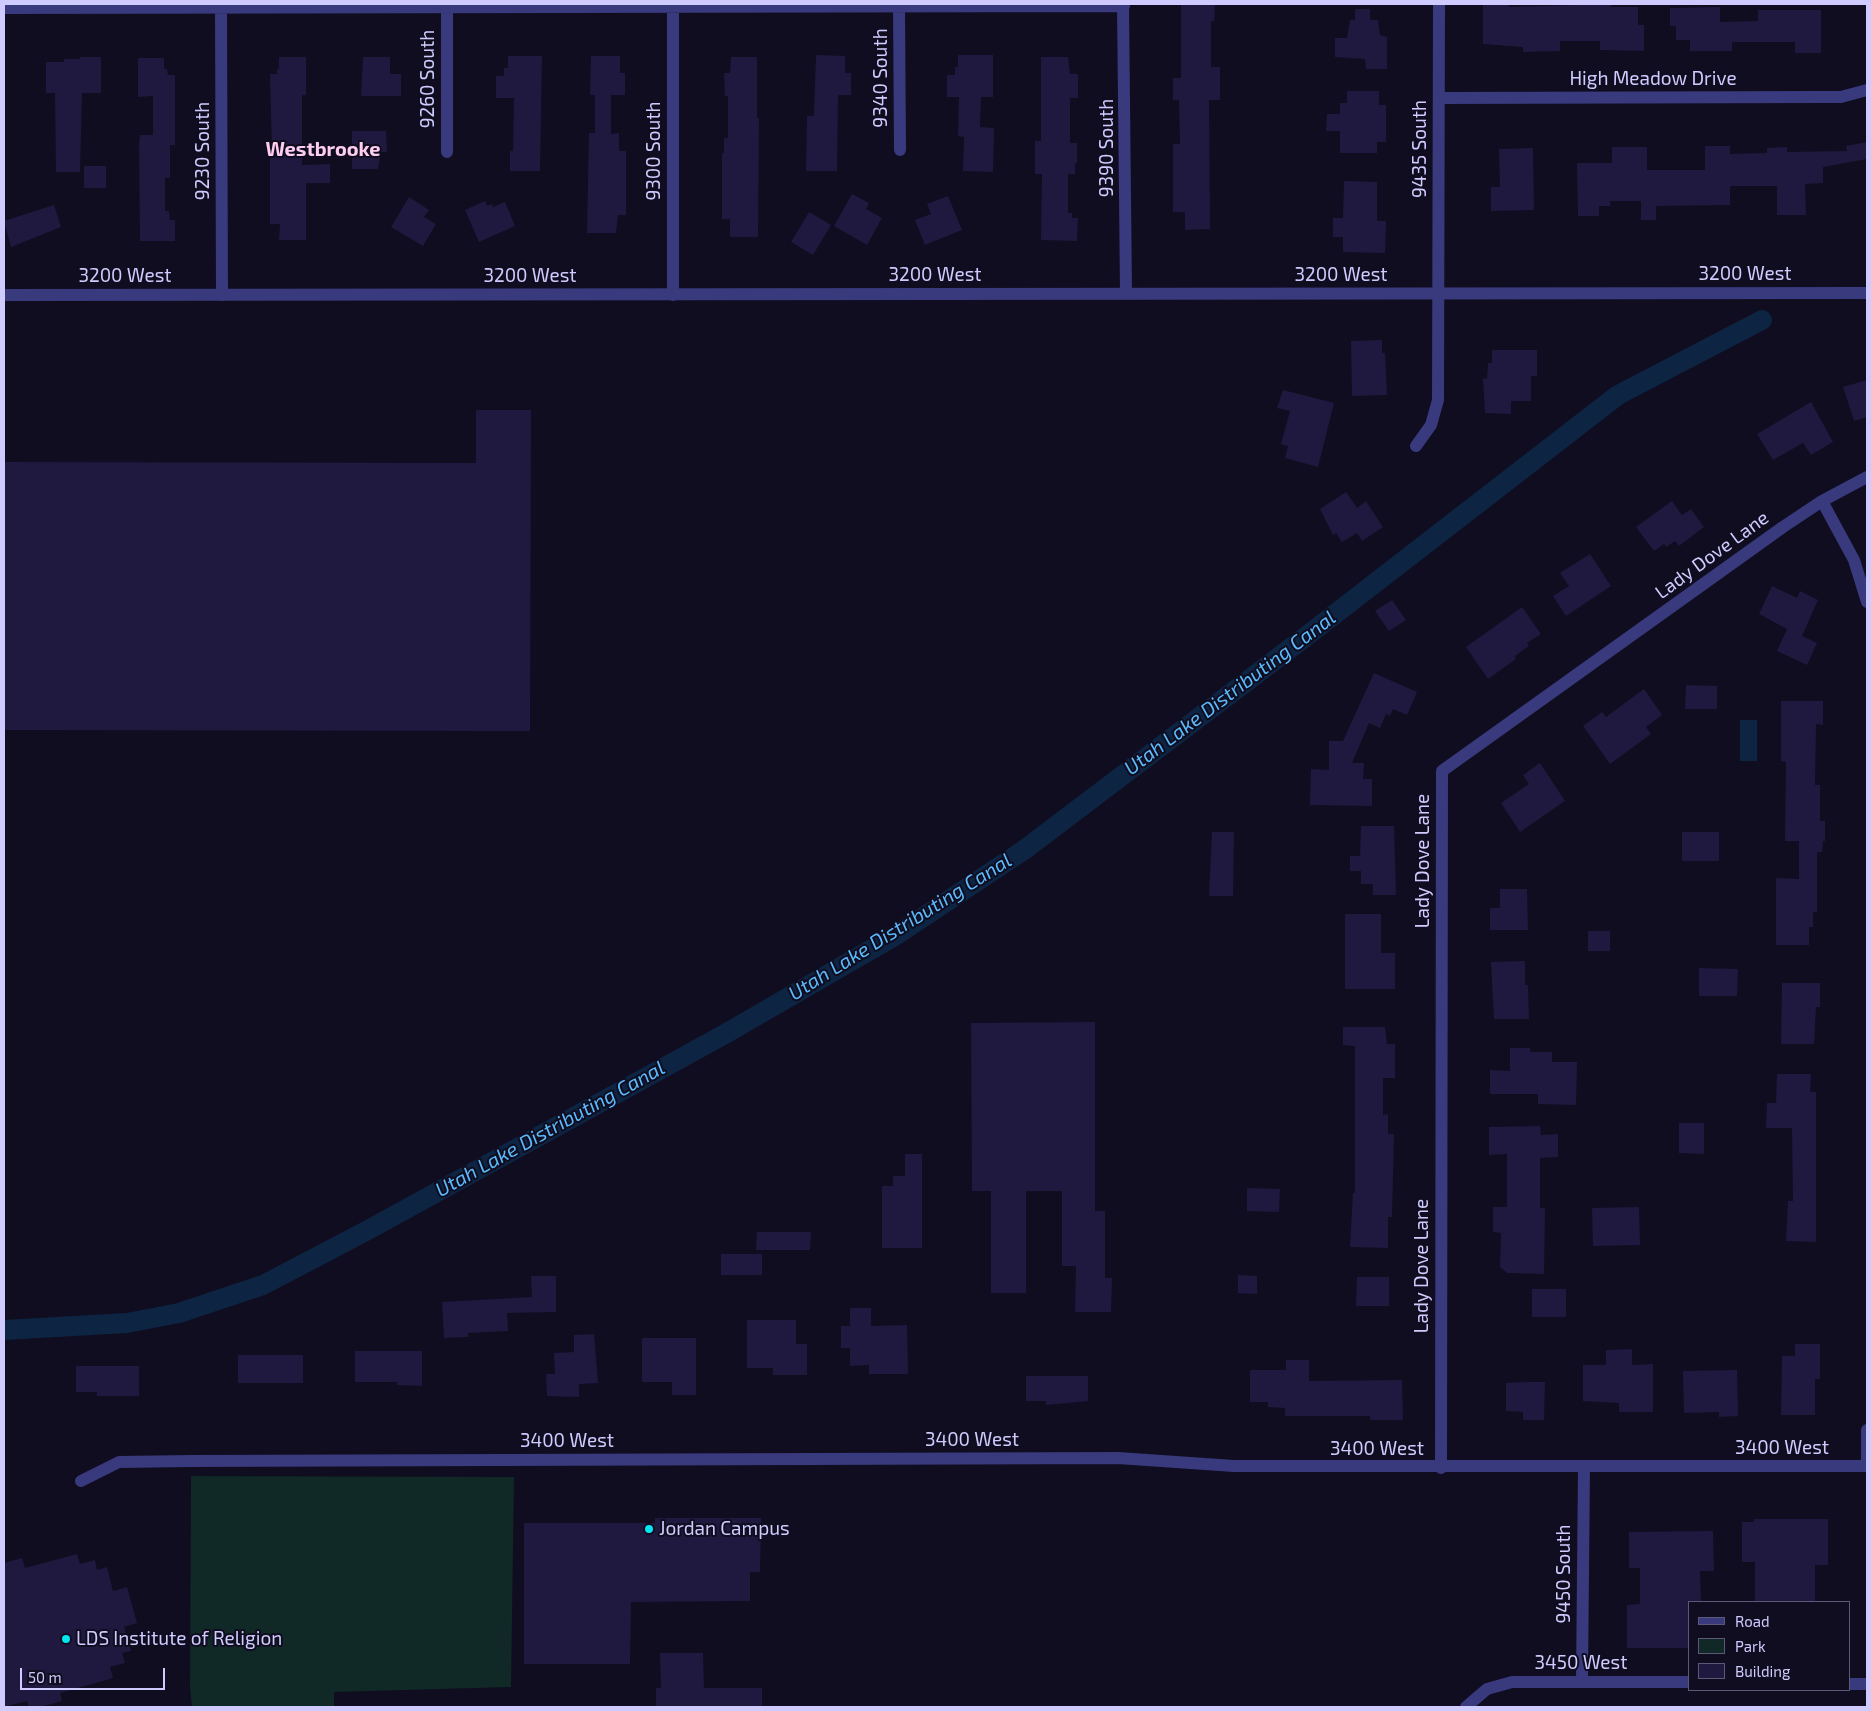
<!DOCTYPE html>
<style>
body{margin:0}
#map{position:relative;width:1871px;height:1711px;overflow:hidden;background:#0f0d1f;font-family:"Exo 2",sans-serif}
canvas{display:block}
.frame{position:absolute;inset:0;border:5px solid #cfcbfe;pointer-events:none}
.legend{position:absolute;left:1688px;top:1601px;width:162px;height:90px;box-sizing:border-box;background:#0f0d1f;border:1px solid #5c5978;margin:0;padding:6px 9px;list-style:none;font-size:15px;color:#cfcbfe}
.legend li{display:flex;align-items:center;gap:10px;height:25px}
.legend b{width:25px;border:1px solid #5c5978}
.scale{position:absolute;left:20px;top:1668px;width:145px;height:22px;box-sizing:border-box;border:2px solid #cfcbfe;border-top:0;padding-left:6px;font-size:15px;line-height:18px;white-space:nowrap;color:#cfcbfe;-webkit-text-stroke:4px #0f0d1f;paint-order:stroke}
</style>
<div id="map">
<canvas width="1871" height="1711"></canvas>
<div class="frame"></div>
<ul class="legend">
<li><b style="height:6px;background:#39397d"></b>Road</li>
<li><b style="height:14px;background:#102826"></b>Park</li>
<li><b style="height:14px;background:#1f193f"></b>Building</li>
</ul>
<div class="scale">50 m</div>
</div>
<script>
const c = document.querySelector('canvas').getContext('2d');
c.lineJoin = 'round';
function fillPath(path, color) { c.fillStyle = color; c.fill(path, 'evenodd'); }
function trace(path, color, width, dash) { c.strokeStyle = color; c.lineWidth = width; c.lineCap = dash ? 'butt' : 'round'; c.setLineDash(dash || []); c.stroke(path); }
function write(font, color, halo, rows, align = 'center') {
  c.font = font + ' "Exo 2",sans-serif'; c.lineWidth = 4; c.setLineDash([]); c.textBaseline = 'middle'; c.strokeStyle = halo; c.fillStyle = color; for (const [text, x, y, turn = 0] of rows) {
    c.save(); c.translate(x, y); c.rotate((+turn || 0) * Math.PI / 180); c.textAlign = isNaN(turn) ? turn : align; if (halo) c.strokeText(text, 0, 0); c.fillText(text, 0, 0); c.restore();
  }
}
fillPath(new Path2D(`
 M 191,1476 L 514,1477 L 511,1687 L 334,1692 L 334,1706 L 192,1707 L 190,1687 Z`), '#102826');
fillPath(new Path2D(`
 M 1740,720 L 1757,720 L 1757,761 L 1740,761 Z`), '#0d2443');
trace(new Path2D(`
 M 4,1330 L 127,1323 L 179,1313 L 263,1285 L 368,1230 L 725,1034 L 898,934 L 1024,850 L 1304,638 L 1618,395 L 1762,320`), '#0d2443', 20);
fillPath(new Path2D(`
 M 1181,4 L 1215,4 L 1214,21 L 1211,21 L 1211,67 L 1220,67 L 1220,100 L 1209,100 L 1210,229 L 1185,230 L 1185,212 L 1173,212 L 1173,144 L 1180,144 L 1179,100 L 1173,100 L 1173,78 L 1181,78 Z
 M 1483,4 L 1509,4 L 1509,7 L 1611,4 L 1611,7 L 1638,7 L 1638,25 L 1644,25 L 1644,51 L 1600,50 L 1600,41 L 1560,41 L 1560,51 L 1523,52 L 1523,47 L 1483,44 Z
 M 1720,7 L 1720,22 L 1758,21 L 1758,10 L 1821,10 L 1821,53 L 1795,53 L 1795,42 L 1732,42 L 1732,51 L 1690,51 L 1690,40 L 1676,40 L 1676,26 L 1670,26 L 1670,8 Z
 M 1355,9 L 1370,9 L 1370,20 L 1378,20 L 1380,35 L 1387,37 L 1387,69 L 1366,69 L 1365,59 L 1335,57 L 1335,38 L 1347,38 L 1350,20 L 1355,20 Z
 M 816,55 L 845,56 L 845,73 L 851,73 L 851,95 L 838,95 L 837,171 L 806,171 L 807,116 L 814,116 Z
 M 958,55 L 993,55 L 993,97 L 981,97 L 980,127 L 994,128 L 993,172 L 963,171 L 964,137 L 958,136 L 959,97 L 947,97 L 947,75 L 955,75 L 955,67 L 958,67 Z
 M 508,56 L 542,56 L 540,171 L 510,171 L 510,151 L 513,151 L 514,98 L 496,98 L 496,76 L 504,76 L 504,68 L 508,68 Z
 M 591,56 L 620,56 L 620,73 L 625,73 L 625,95 L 611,95 L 611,134 L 619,133 L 619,151 L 626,151 L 626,215 L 618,215 L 616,233 L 587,233 L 589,133 L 595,133 L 595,95 L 590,95 Z
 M 80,57 L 101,57 L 101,93 L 82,93 L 80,172 L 56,172 L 55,93 L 46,93 L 46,62 L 64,62 L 64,59 L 80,59 Z
 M 279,57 L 306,57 L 306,95 L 302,95 L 302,165 L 330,164 L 330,183 L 306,183 L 306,240 L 279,240 L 280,224 L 270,224 L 270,152 L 272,152 L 270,74 L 277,74 L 277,69 L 279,69 Z
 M 363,57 L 390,57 L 390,74 L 401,74 L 401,96 L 361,96 Z
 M 731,57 L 757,57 L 757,118 L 759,118 L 758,237 L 730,237 L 730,219 L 722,219 L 722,153 L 724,153 L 724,138 L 728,138 L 728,96 L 725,96 L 724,73 L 730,73 Z
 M 1041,57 L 1068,57 L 1070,74 L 1078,74 L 1078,98 L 1070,98 L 1070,143 L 1077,143 L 1077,163 L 1075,163 L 1075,174 L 1068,174 L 1068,213 L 1072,213 L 1072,218 L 1078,218 L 1077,241 L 1041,240 L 1042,174 L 1035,174 L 1035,141 L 1041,141 Z
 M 138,58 L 164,58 L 164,69 L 167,69 L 168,75 L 175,75 L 175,145 L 170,145 L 170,178 L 165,178 L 165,211 L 169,211 L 170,220 L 175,220 L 175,241 L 140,241 L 139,145 L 140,135 L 153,135 L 153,96 L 138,97 Z
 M 1347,91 L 1379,91 L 1379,105 L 1386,105 L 1386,142 L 1377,142 L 1377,153 L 1340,153 L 1340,131 L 1326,131 L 1327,114 L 1340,114 L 1340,103 L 1347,103 Z
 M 352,131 L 386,131 L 387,152 L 381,152 L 378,169 L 352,169 Z
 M 1867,142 L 1867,159 L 1823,167 L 1823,183 L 1805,184 L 1806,215 L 1777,215 L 1777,186 L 1730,186 L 1730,205 L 1656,206 L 1656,220 L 1641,220 L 1641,201 L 1610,201 L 1610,206 L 1599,206 L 1599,216 L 1578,216 L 1577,163 L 1612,163 L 1612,147 L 1647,147 L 1647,170 L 1705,170 L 1705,146 L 1730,146 L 1730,154 L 1767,153 L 1767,148 L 1787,147 L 1787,152 L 1847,151 L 1846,146 Z
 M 1533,148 L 1534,210 L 1491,211 L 1491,187 L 1500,187 L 1499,149 Z
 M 84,166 L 106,166 L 106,188 L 84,188 Z
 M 1344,181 L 1377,182 L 1377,221 L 1386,221 L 1385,253 L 1343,252 L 1343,237 L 1333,237 L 1333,218 L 1343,218 Z
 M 852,194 L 869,203 L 866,209 L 882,218 L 867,245 L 834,226 Z
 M 948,196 L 962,230 L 925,245 L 915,220 L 931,214 L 927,204 Z
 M 409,197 L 429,210 L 424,217 L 436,224 L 423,246 L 391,227 Z
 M 485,201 L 487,206 L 492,204 L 493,207 L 505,202 L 515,226 L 479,242 L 465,210 Z
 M 54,205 L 61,227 L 11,247 L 4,221 Z
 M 809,212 L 831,225 L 813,255 L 791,242 Z
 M 1382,340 L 1382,353 L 1385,353 L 1387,395 L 1352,396 L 1351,341 Z
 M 1492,350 L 1537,350 L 1537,376 L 1531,376 L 1531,401 L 1511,401 L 1511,414 L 1485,413 L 1483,378 L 1487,379 L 1488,363 L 1492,363 Z
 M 1867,380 L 1867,417 L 1854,421 L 1843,387 Z
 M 1283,390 L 1334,403 L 1318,467 L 1285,458 L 1288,446 L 1281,444 L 1290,411 L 1277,408 Z
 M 1811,402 L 1833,442 L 1811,455 L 1803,443 L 1773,460 L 1757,434 Z
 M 476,410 L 531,410 L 530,731 L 4,730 L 4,462 L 476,463 Z
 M 1346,492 L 1357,508 L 1366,501 L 1383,527 L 1362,541 L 1357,533 L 1342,542 L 1336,533 L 1333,535 L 1320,509 Z
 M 1672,501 L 1682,515 L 1691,509 L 1704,527 L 1679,546 L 1675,541 L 1666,547 L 1664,544 L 1654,551 L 1636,527 Z
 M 1590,554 L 1611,586 L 1566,616 L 1553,596 L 1569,586 L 1560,573 Z
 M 1772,586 L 1797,598 L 1800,591 L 1818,600 L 1802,636 L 1817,643 L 1807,665 L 1777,651 L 1787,629 L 1759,614 Z
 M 1392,600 L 1406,620 L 1389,631 L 1375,611 Z
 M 1522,607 L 1541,634 L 1527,643 L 1529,646 L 1515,656 L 1516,659 L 1488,679 L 1466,647 Z
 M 1374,673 L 1417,692 L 1407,715 L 1393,709 L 1390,716 L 1386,714 L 1380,728 L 1369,723 L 1352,763 L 1364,763 L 1363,779 L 1372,779 L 1372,806 L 1310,805 L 1311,769 L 1329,770 L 1329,741 L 1343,741 Z
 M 1686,685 L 1717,686 L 1717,709 L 1685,709 Z
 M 1644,689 L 1662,715 L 1646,727 L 1651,734 L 1610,764 L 1583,726 L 1602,712 L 1606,717 Z
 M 1781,701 L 1823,701 L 1823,725 L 1816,724 L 1815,785 L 1820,785 L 1820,821 L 1825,821 L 1825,841 L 1823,841 L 1822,852 L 1817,852 L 1817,912 L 1813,912 L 1813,927 L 1809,927 L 1809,945 L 1776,945 L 1776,878 L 1799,879 L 1799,841 L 1785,841 L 1786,762 L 1781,761 Z
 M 1540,763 L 1565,801 L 1520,832 L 1501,803 L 1529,784 L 1523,775 Z
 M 1361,826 L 1394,826 L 1396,895 L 1373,895 L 1373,884 L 1361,884 L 1361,871 L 1350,871 L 1350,856 L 1360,856 Z
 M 1212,832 L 1234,832 L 1233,896 L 1209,896 Z
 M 1682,832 L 1719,832 L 1719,861 L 1682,861 Z
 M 1500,889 L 1527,889 L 1528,930 L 1490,930 L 1490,908 L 1500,908 Z
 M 1345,914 L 1381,914 L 1381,953 L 1395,953 L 1395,989 L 1345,989 Z
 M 1588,931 L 1610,931 L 1610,951 L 1588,951 Z
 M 1525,961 L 1525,985 L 1528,985 L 1529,1019 L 1494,1019 L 1491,962 Z
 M 1699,968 L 1738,969 L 1737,996 L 1699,996 Z
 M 1782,983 L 1820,983 L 1820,1007 L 1816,1007 L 1814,1044 L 1781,1044 Z
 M 1095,1022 L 1095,1211 L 1105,1211 L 1105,1278 L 1112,1278 L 1111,1312 L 1075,1312 L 1076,1266 L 1062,1266 L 1062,1191 L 1026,1191 L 1026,1293 L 991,1293 L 991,1191 L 972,1191 L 971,1023 Z
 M 1343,1027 L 1385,1027 L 1387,1044 L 1395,1044 L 1395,1078 L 1383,1078 L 1383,1115 L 1388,1114 L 1388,1134 L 1394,1134 L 1392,1217 L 1388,1217 L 1388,1248 L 1350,1247 L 1353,1193 L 1355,1193 L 1355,1046 L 1343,1045 Z
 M 1510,1048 L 1530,1048 L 1530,1052 L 1552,1052 L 1552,1062 L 1577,1062 L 1576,1105 L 1538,1104 L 1538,1094 L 1490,1094 L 1490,1070 L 1510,1071 Z
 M 1777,1074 L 1811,1074 L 1810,1092 L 1816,1092 L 1816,1242 L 1786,1241 L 1788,1201 L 1793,1201 L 1792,1128 L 1766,1128 L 1767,1103 L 1776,1103 Z
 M 1679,1123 L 1704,1123 L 1704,1154 L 1679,1153 Z
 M 1540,1126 L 1541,1135 L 1558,1134 L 1558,1157 L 1540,1158 L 1540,1208 L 1545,1208 L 1544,1274 L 1507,1273 L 1500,1267 L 1501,1233 L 1493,1232 L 1493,1207 L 1507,1207 L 1507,1154 L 1489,1155 L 1489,1127 Z
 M 905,1154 L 922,1154 L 922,1248 L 882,1248 L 882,1186 L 893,1186 L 893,1176 L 905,1176 Z
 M 1247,1188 L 1280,1189 L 1279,1212 L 1247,1211 Z
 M 1639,1207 L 1640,1245 L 1593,1246 L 1592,1208 Z
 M 757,1232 L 811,1232 L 810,1250 L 756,1250 Z
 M 721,1254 L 762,1254 L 762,1275 L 721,1275 Z
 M 1238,1275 L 1257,1276 L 1257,1294 L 1238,1293 Z
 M 531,1276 L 556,1276 L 556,1312 L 507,1313 L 508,1331 L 468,1333 L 468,1337 L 444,1338 L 442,1302 L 532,1297 Z
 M 1357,1277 L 1389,1277 L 1389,1306 L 1356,1306 Z
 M 1532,1289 L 1566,1289 L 1566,1317 L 1532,1317 Z
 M 850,1308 L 871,1308 L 871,1326 L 907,1325 L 908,1374 L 869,1374 L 869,1365 L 850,1366 L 850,1348 L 841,1348 L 841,1326 L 850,1326 Z
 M 747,1320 L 796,1320 L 796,1344 L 807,1344 L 807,1375 L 773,1375 L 773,1368 L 747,1368 Z
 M 594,1334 L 598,1383 L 579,1384 L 579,1397 L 547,1396 L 546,1374 L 555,1374 L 554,1353 L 574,1352 L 574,1335 Z
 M 642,1338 L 696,1338 L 696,1395 L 672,1395 L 672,1382 L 642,1382 Z
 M 1795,1344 L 1820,1344 L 1820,1379 L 1815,1379 L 1815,1415 L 1781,1415 L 1782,1356 L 1795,1356 Z
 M 1632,1349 L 1632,1365 L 1653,1364 L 1653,1412 L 1619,1412 L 1619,1403 L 1583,1401 L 1583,1365 L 1606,1365 L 1606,1350 Z
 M 355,1351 L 422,1351 L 422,1386 L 397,1385 L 397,1382 L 355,1382 Z
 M 238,1355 L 303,1355 L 303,1383 L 238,1383 Z
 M 1286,1360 L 1309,1360 L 1309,1381 L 1402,1380 L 1403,1420 L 1370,1420 L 1370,1416 L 1285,1416 L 1285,1408 L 1268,1407 L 1268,1402 L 1250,1402 L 1250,1370 L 1286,1370 Z
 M 76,1366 L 139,1366 L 139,1396 L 97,1396 L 97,1392 L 76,1392 Z
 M 1737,1370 L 1738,1416 L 1719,1417 L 1719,1412 L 1684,1413 L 1683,1371 Z
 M 1026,1376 L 1088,1376 L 1088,1401 L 1046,1405 L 1046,1401 L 1026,1401 Z
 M 1527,1382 L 1545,1382 L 1544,1420 L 1523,1420 L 1523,1412 L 1506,1411 L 1506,1383 Z
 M 655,1518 L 761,1518 L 760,1572 L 750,1572 L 750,1601 L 631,1602 L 630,1664 L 524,1664 L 524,1523 L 655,1523 Z
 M 1754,1519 L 1828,1519 L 1828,1565 L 1815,1565 L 1815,1602 L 1755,1602 L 1755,1562 L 1742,1562 L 1742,1522 L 1754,1522 Z
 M 1713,1531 L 1714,1571 L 1700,1571 L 1701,1602 L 1690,1602 L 1690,1648 L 1627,1648 L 1627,1605 L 1640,1604 L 1640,1568 L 1629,1568 L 1629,1532 Z
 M 77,1554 L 80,1564 L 95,1560 L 97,1570 L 107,1567 L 113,1591 L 127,1587 L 137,1623 L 124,1627 L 131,1651 L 122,1653 L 125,1663 L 110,1667 L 113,1678 L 60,1693 L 62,1701 L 40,1707 L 29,1707 L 27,1701 L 4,1707 L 4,1563 L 22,1558 L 25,1568 Z
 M 660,1653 L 703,1653 L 704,1688 L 762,1688 L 762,1707 L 656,1707 L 656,1688 L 661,1688 Z`), '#1f193f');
trace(new Path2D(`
 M 1123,4 L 1126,293
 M 673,7 L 673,295
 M 899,7 L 900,150
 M 4,8 L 1124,6
 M 221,8 L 222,295
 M 1439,98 L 1822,97 L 1841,97 L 1867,90
 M 447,152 L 447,7
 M 1416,446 L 1431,425 L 1438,400 L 1439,4
 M 1822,501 L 1854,560 L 1867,602
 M 1867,1466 L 1867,1430
 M 1441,1468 L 1442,771 L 1783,527 L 1822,501 L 1867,477
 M 81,1481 L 119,1462 L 191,1461 L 1118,1458 L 1234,1466 L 1867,1466
 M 1582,1681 L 1584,1466
 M 1850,1684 L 1867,1684
 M 1466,1707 L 1487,1689 L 1512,1682 L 1690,1682`), '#39397d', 12);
trace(new Path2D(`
 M 4,295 L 1867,293`), '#39397d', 12);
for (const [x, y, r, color] of [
 [649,1529,5,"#05e5f0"],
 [66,1639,5,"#05e5f0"]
]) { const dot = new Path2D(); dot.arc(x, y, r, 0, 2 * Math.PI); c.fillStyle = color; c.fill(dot); trace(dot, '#0f0d1f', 2); }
write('19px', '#cfcbfe', '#0f0d1f', [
 ["9340 South",881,78,-90],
 ["9260 South",428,79,-90],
 ["High Meadow Drive",1653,79],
 ["9390 South",1107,148,-90],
 ["9435 South",1420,149,-90],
 ["9230 South",203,151,-90],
 ["9300 South",654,151,-90],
 ["3200 West",1745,274],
 ["3200 West",935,275],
 ["3200 West",1341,275],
 ["3200 West",125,276],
 ["3200 West",530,276],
 ["Lady Dove Lane",1712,555,-36],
 ["Lady Dove Lane",1423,861,-90],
 ["Lady Dove Lane",1422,1266,-90],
 ["3400 West",972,1440],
 ["3400 West",567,1441],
 ["3400 West",1782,1448],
 ["3400 West",1377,1449],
 ["9450 South",1564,1574,-90],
 ["3450 West",1581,1663]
]);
write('19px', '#cfcbfe', '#0f0d1f', [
 ["Jordan Campus",659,1529],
 ["LDS Institute of Religion",76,1639]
], 'left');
write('bold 20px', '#fecdef', '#0f0d1f', [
 ["Westbrooke",323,149]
]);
write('italic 20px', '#5cbafc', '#0f0d1f', [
 ["Utah Lake Distributing Canal",1230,693,-37],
 ["Utah Lake Distributing Canal",900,927,-32],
 ["Utah Lake Distributing Canal",550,1129,-29]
]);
</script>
